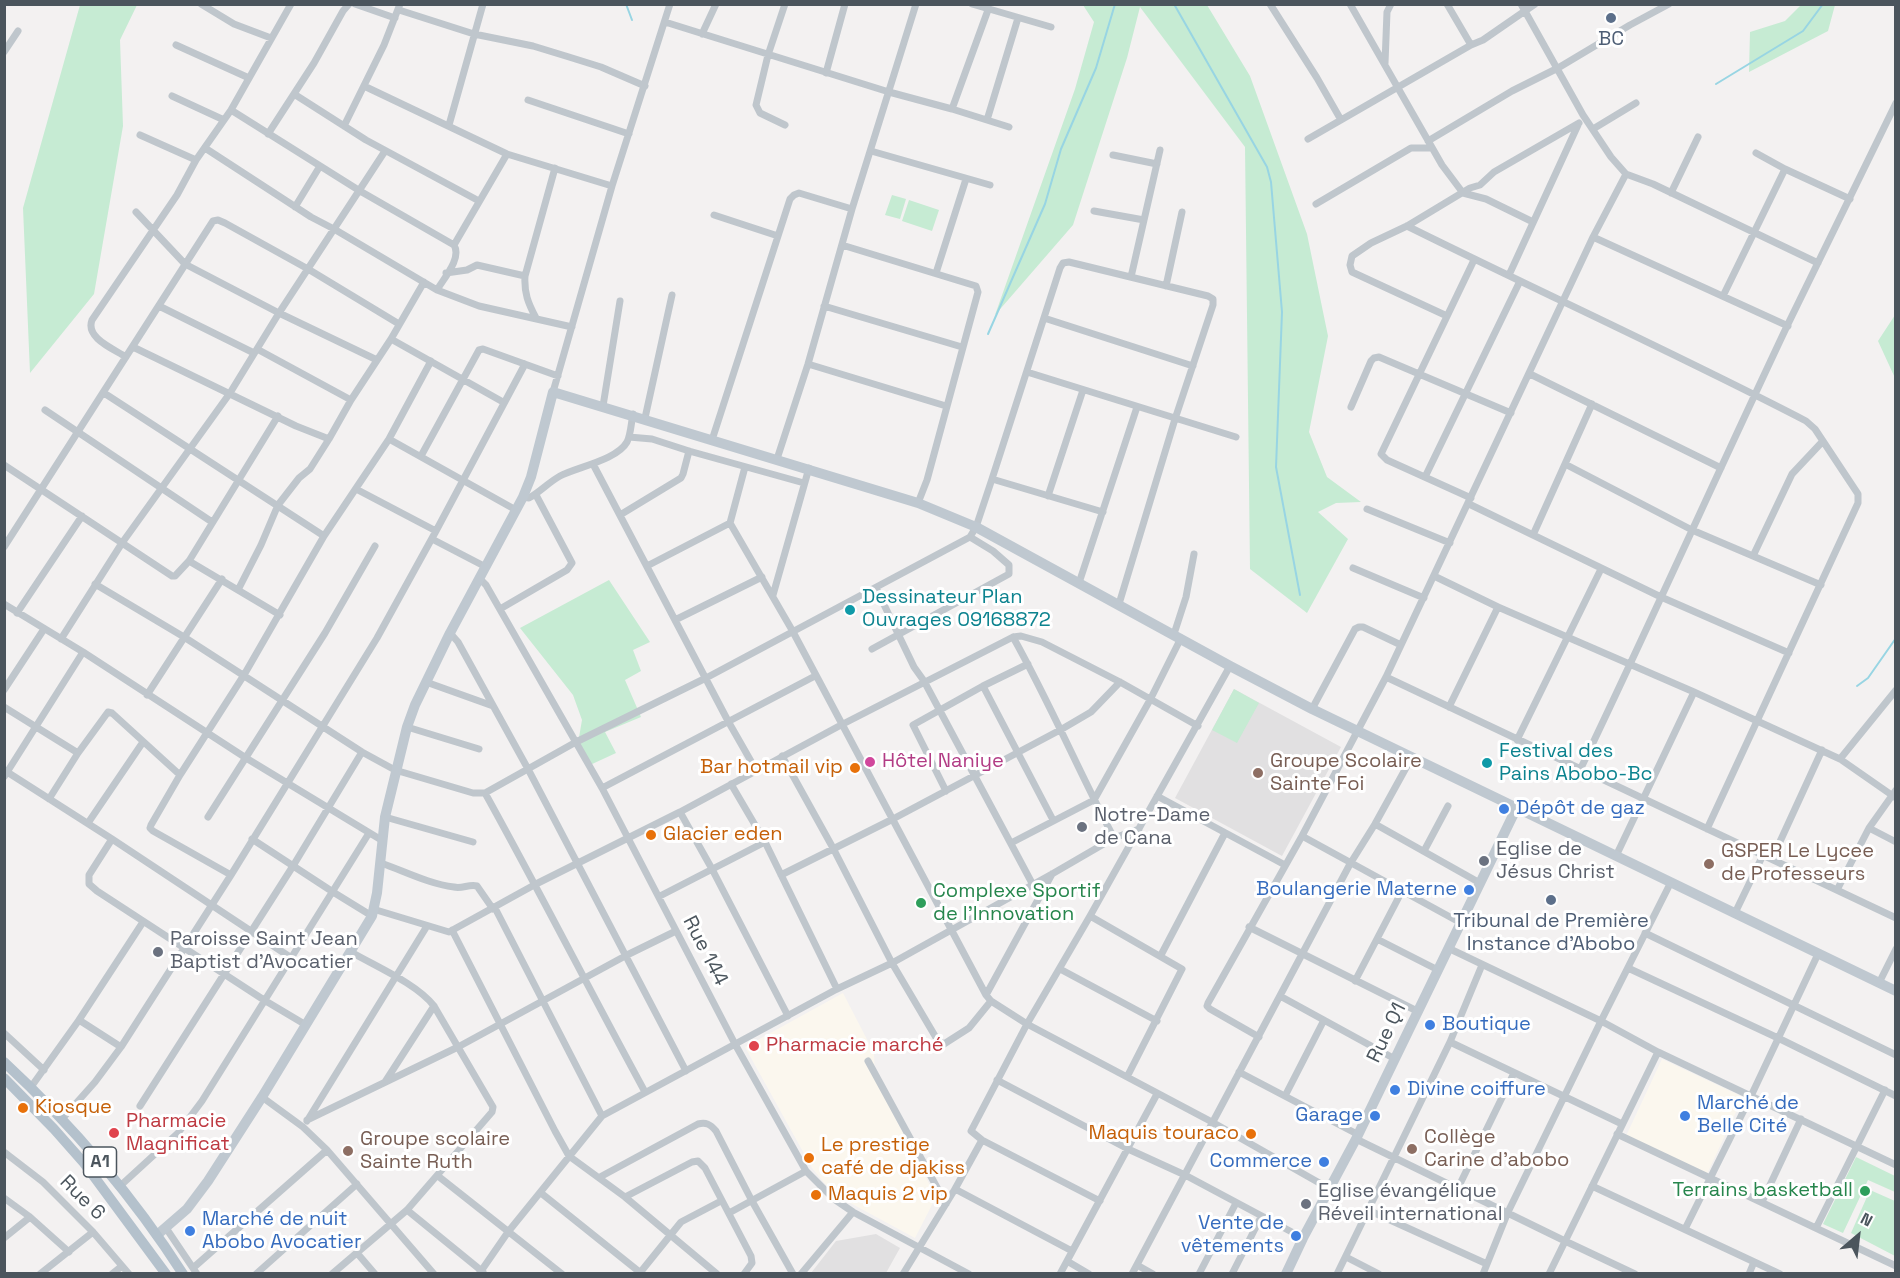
<!DOCTYPE html>
<meta charset="utf-8">
<style>
body{margin:0}
#map{position:relative;width:1900px;height:1278px;overflow:hidden;background:#f3f1f1;font-family:"Space Grotesk",sans-serif}
canvas{display:block}
.frame{position:absolute;inset:0;border:6px solid #4b555d;pointer-events:none}
.north{position:absolute;left:1828px;top:1206px;width:60px;height:60px;-webkit-text-stroke:4px #fff;paint-order:stroke;rotate:28deg;font-size:16px;font-weight:700;line-height:24px;text-align:center;color:#4b555d}
.north::after{content:'';display:block;margin:auto;width:21px;height:27px;background:#4b555d;clip-path:polygon(50% 0,100% 100%,50% 72%,0 100%)}
</style>
<div id="map">
<canvas width="1900" height="1278"></canvas>
<div class="frame"></div>
<div class="north">N</div>
</div>
<script>
const c = document.querySelector('canvas').getContext('2d');
c.lineJoin = 'round';
function fillPath(path, color) { c.fillStyle = color; c.fill(path, 'evenodd'); }
function trace(path, color, width, dash) { c.strokeStyle = color; c.lineWidth = width; c.lineCap = dash ? 'butt' : 'round'; c.setLineDash(dash || []); c.stroke(path); }
function write(font, color, halo, rows, align = 'center') {
  c.font = font + ' "Space Grotesk",sans-serif'; c.lineWidth = 6; c.setLineDash([]); c.textBaseline = 'middle'; c.strokeStyle = halo; c.fillStyle = color; for (const [text, x, y, turn = 0] of rows) {
    c.save(); c.translate(x, y); c.rotate((+turn || 0) * Math.PI / 180); c.textAlign = isNaN(turn) ? turn : align; if (halo) c.strokeText(text, 0, 0); c.fillText(text, 0, 0); c.restore();
  }
}
fillPath(new Path2D(`
 M 843,993 L 874,1053 L 875,1079 L 936,1197 L 915,1238 L 843,1199 L 826,1185 L 812,1168 L 745,1047 Z
 M 1662,1059 L 1743,1097 L 1707,1174 L 1626,1136 Z`), '#fbf7ee');
fillPath(new Path2D(`
 M 1234,689 L 1341,747 L 1282,856 L 1175,798 Z
 M 876,1234 L 900,1248 L 886,1273 L 811,1273 L 836,1241 Z`), '#e1e0e1');
fillPath(new Path2D(`
 M 1802,4 L 1835,5 L 1828,31 L 1749,72 L 1750,32 L 1785,21 Z
 M 80,5 L 137,5 L 120,40 L 123,126 L 94,294 L 30,373 L 23,208 Z
 M 1083,5 L 1207,5 L 1250,76 L 1307,234 L 1328,336 L 1309,432 L 1327,477 L 1361,502 L 1336,503 L 1318,512 L 1348,539 L 1307,613 L 1250,569 L 1245,147 L 1140,7 L 1127,58 L 1073,225 L 995,315 L 1075,89 L 1094,22 Z
 M 892,195 L 906,199 L 900,219 L 885,215 Z
 M 909,200 L 939,210 L 932,231 L 902,221 Z
 M 1895,315 L 1895,378 L 1878,341 Z
 M 609,580 L 650,642 L 633,650 L 641,671 L 625,680 L 641,717 L 605,732 L 616,753 L 590,765 L 577,749 L 582,720 L 573,695 L 520,628 Z
 M 1234,689 L 1259,703 L 1237,743 L 1212,730 Z
 M 1856,1157 L 1895,1176 L 1895,1192 L 1868,1180 L 1843,1233 L 1823,1224 Z
 M 1870,1190 L 1895,1201 L 1895,1256 L 1851,1233 Z`), '#c6ebd3');
trace(new Path2D(`
 M 626,4 L 632,20
 M 1174,4 L 1267,167 L 1271,182 L 1282,312 L 1276,467 L 1300,595
 M 1716,84 L 1803,31 L 1823,4
 M 988,334 L 1045,204 L 1061,149 L 1096,68 L 1115,4
 M 1857,686 L 1868,678 L 1896,638`), '#98d5e3', 2);
trace(new Path2D(`
 M 201,4 L 234,24 L 271,38
 M 355,4 L 395,18
 M 785,4 L 768,55 L 756,105 L 760,113 L 785,125
 M 972,4 L 1051,27
 M 1270,4 L 1317,78 L 1341,120
 M 1350,4 L 1442,165 L 1463,193 L 1486,199 L 1533,222
 M 1447,4 L 1471,45
 M 1521,4 L 1583,115 L 1611,157 L 1626,174 L 1653,184 L 1818,263
 M 399,10 L 474,34 L 533,46 L 569,57 L 601,67 L 645,86
 M 665,22 L 889,92 L 952,109 L 1009,127
 M 702,34 L 716,4
 M 176,45 L 249,78
 M 4,52 L 18,31
 M 1385,63 L 1387,12 L 1391,4
 M 826,73 L 845,4
 M 364,86 L 507,154 L 612,186
 M 294,94 L 366,140 L 479,201
 M 172,96 L 224,120
 M 528,100 L 629,134
 M 952,109 L 988,10
 M 231,110 L 360,191 L 454,245 C 462,258 444,278 437,290
 M 987,120 L 1018,18
 M 449,125 L 483,4
 M 344,126 L 384,45 L 400,4
 M 1593,129 L 1636,103
 M 268,134 L 314,63 L 343,11 L 349,4
 M 140,135 L 196,160
 M 1308,139 L 1471,45 L 1483,40 L 1535,4
 M 1428,141 L 1512,91 L 1558,68 L 1630,25 L 1669,4
 M 205,148 L 311,217 L 334,229 L 437,290 L 479,306 L 572,327
 M 871,151 L 990,185
 M 1113,155 L 1157,164
 M 1785,169 L 1850,199
 M 1671,193 L 1698,137
 M 1316,204 L 1411,148 L 1432,148
 M 295,207 L 320,166
 M 1094,211 L 1144,220
 M 136,212 L 185,264 L 279,313 L 377,360
 M 714,215 L 778,236
 M 1407,226 C 1540,292 1675,353 1806,421 L 1815,429 L 1858,494 L 1858,503 L 1707,829
 M 1593,237 L 1788,326
 M 454,245 L 507,154
 M 842,245 L 976,286 L 978,292 L 927,480 L 918,503
 M 446,273 L 467,270 L 477,265 L 525,276
 M 936,273 L 966,179
 M 1509,275 L 1578,125
 M 1131,277 L 1160,150
 M 1166,286 L 1182,212
 M 1723,296 L 1785,169 L 1756,153
 M 159,306 L 254,353
 M 824,306 L 962,347
 M 1447,316 L 1352,272 L 1350,265 L 1352,256 L 1371,243 L 1407,226 L 1470,188 L 1480,185 L 1494,172 L 1579,123
 M 536,318 C 528,303 524,293 525,276 L 555,168
 M 1044,318 L 1193,366
 M 391,339 L 503,402
 M 133,347 L 296,426 L 329,439
 M 257,349 L 351,400
 M 126,357 C 114,349 85,338 92,320 L 177,195 L 196,160 L 231,110 L 291,4
 M 808,364 L 946,406
 M 1027,372 L 1236,437
 M 1530,374 L 1721,468
 M 553,392 L 612,186 L 670,4
 M 104,393 L 324,536
 M 603,406 L 620,301
 M 1351,407 L 1371,361 L 1374,358 L 1379,357 L 1511,413
 M 45,410 L 212,522
 M 645,418 L 672,295
 M 629,437 L 652,439 L 689,451 L 804,483
 M 389,439 L 516,510
 M 712,440 L 790,199 L 794,195 L 799,193 L 852,209
 M 421,456 L 479,350 L 483,349 L 558,376
 M 777,459 L 808,364 L 852,209 L 916,4
 M 593,464 L 728,721 L 756,770
 M 1565,464 L 1692,530 L 1821,585
 M 4,465 L 172,576 L 175,576 L 189,561 L 278,416
 M 745,467 L 730,523 L 792,630 L 986,995 L 991,1001 L 1027,1024 L 1212,1122 L 1330,1189
 M 1425,477 L 1520,281
 M 992,479 L 1103,512
 M 356,489 L 436,531
 M 1048,496 L 1083,390
 M 523,497 L 529,498 C 540,492 549,482 560,476 C 577,467 617,460 627,442 C 631,434 631,423 633,414
 M 1471,498 L 1387,460 L 1381,454 L 1474,260
 M 1469,504 L 1661,597 L 1789,653
 M 1367,509 L 1450,543
 M 620,515 L 681,478 L 683,474 L 689,451
 M 1533,535 L 1592,404
 M 432,539 L 484,566
 M 4,547 L 213,221 L 218,220 L 225,223 L 308,269 L 399,324
 M 1753,556 L 1792,474 L 1823,441
 M 189,561 L 280,615
 M 647,566 L 730,523
 M 1353,568 L 1424,598
 M 1434,576 L 1498,607 L 1694,692 L 1840,759 L 1896,798
 M 479,578 L 486,585 L 602,788 L 735,1044 L 806,1171 L 834,1199 L 853,1212 L 969,1274
 M 1079,583 L 1137,407
 M 95,584 L 184,637 L 362,752 L 395,770 L 473,793 L 485,793 L 576,742 L 706,678 L 970,537 L 976,527 L 992,479 L 1060,268 L 1063,263 L 1069,262 L 1208,296 L 1213,299 L 1213,305 L 1175,419 L 1119,604
 M 876,588 L 914,667 L 924,681 L 1033,885
 M 238,590 L 261,545 L 278,505 L 299,478 L 310,469 L 329,439 L 351,400 L 391,339 L 424,282
 M 773,595 L 809,468
 M 4,604 L 83,652 L 246,758 L 383,841
 M 500,609 L 567,570 L 572,563 L 536,495
 M 17,613 L 82,516
 M 675,620 L 762,577
 M 450,633 L 458,642 L 528,769 L 686,1071
 M 1174,634 L 1186,597 L 1194,554
 M 1013,637 C 1050,703 1079,772 1114,838
 M 61,639 L 122,543 L 230,393 L 279,313 L 385,151
 M 872,649 L 1009,574 L 1009,565 L 993,551 L 970,537
 M 1028,664 L 983,686 L 1053,820
 M 1386,677 L 1896,918
 M 426,682 L 493,706
 M 4,690 L 44,629
 M 147,695 L 222,579
 M 4,707 L 78,753
 M 1449,707 L 1498,607
 M 1312,709 L 1355,629 L 1359,627 L 1363,627 L 1401,645
 M 407,727 L 479,749
 M 1517,740 L 1601,569
 M 782,756 L 833,848 L 892,963 L 938,1041 L 944,1044 L 969,1028 L 991,1001
 M 1840,759 L 1896,690
 M 4,770 L 112,839 L 290,957
 M 1580,770 C 1651,622 1718,472 1788,324 C 1824,250 1860,177 1896,103
 M 4,777 L 83,652
 M 731,784 L 765,842 L 837,989
 M 602,788 L 815,676
 M 946,791 L 913,725 L 983,686
 M 485,793 C 540,892 591,993 645,1092
 M 1157,796 L 1285,865
 M 49,799 L 78,753 L 108,712 L 112,713 L 180,775
 M 680,812 L 712,869 L 788,1016
 M 208,817 L 325,633 L 375,546
 M 385,817 L 473,842
 M 88,823 L 143,742
 M 1375,824 L 1480,883
 M 1869,828 L 1896,842
 M 1302,836 L 1461,923
 M 112,839 L 89,875 L 89,884 L 97,891 L 264,1000 L 306,1025
 M 252,839 L 333,892 L 372,916
 M 1011,843 L 1094,800 L 1150,700 L 1181,638
 M 1424,851 L 1448,806
 M 1616,856 L 1694,692
 M 1772,859 L 1822,750
 M 381,863 C 404,871 429,884 454,887 C 462,889 469,884 477,886 L 493,909
 M 231,875 L 153,831 L 150,828 L 151,825 L 180,775 L 244,675 L 324,536 L 389,439 L 431,361
 M 781,875 L 891,820 L 1062,729 L 1091,712 L 1120,682
 M 1837,890 L 1869,828 L 1896,790
 M 660,896 L 765,842
 M 495,908 L 602,1116
 M 373,909 L 449,932 L 536,884 L 680,812 L 841,725 L 1013,637 L 1021,636 L 1042,642 L 1120,682 L 1198,726
 M 1735,913 L 1763,855
 M 1090,916 L 1182,969 L 1127,1077
 M 1249,927 L 1417,1011
 M 452,930 L 555,1131 L 569,1156 L 625,1197 L 717,1274
 M 1645,933 L 1896,1055
 M 1377,939 L 1438,970
 M 1448,948 L 1601,1021 L 1658,1052 L 1896,1165
 M 1161,955 L 1225,833
 M 1628,968 L 1778,1038 L 1896,1096
 M 1060,969 L 1157,1021
 M 1355,981 L 1402,891
 M 1879,983 L 1896,949
 M 986,995 L 1052,874
 M 1280,996 L 1395,1059
 M 79,1020 L 121,1047
 M 4,1033 L 44,1070
 M 1259,1037 L 1210,1009 L 1207,1006 L 1208,1003 L 1302,836 L 1386,677 L 1593,237 L 1626,174
 M 1450,1042 L 1622,1124
 M 868,1061 L 946,1204
 M 1239,1072 L 1357,1134
 M 997,1080 L 1128,1149 L 1185,1175 L 1303,1238
 M 385,1082 L 434,1006
 M 31,1087 L 79,1020 L 143,922
 M 1285,1096 L 1324,1020
 M 262,1097 L 303,1127 L 327,1150 L 434,1274
 M 140,1106 L 293,866 L 362,752
 M 63,1118 L 95,1082 L 121,1047 L 231,875 L 377,638 L 436,531 L 525,364
 M 307,1120 L 458,1047 L 627,955 L 676,931
 M 307,1121 L 427,926
 M 1617,1134 L 1896,1266
 M 1356,1139 L 1565,1241 L 1635,1274
 M 4,1152 L 43,1182 L 93,1232 L 129,1274
 M 438,1176 L 562,1274
 M 600,1177 L 698,1124 C 706,1122 710,1124 716,1131 L 752,1201 L 793,1274
 M 1592,1186 L 1780,1274
 M 119,1187 L 178,1133 L 202,1101 L 369,833
 M 1458,1188 L 1514,1073
 M 955,1189 L 1072,1251
 M 541,1193 L 642,1274
 M 625,1197 L 692,1162 L 698,1161 L 705,1168 L 751,1256 L 752,1263 L 744,1274
 M 4,1198 L 30,1217
 M 1100,1201 L 982,1140 L 971,1131 L 1027,1024 L 1090,916 L 1230,666
 M 1762,1202 L 1801,1119
 M 407,1210 L 483,1272
 M 1368,1210 L 1487,1264
 M 729,1213 L 806,1171
 M 166,1228 L 197,1274
 M 1816,1228 L 1885,1090
 M 1685,1229 L 1751,1096 L 1818,954
 M 4,1238 L 30,1217 L 69,1252
 M 357,1253 L 375,1274
 M 1346,1257 L 1379,1274
 M 1067,1261 L 1089,1274
 M 1137,1265 L 1153,1274
 M 193,1268 L 327,1150
 M 40,1274 L 93,1232
 M 112,1274 L 122,1266
 M 256,1274 L 357,1184
 M 332,1274 L 407,1210 L 492,1112 L 493,1107 L 434,1006 C 417,984 377,967 351,952
 M 479,1274 L 508,1232 L 602,1116 L 837,989 L 892,963 L 1052,874 L 1114,838 L 1139,829
 M 639,1274 L 681,1222 L 721,1201
 M 801,1274 L 853,1212
 M 903,1274 L 955,1189 L 982,1140
 M 1060,1274 L 1157,1094
 M 1132,1274 L 1350,864 L 1375,824 L 1412,757
 M 1199,1274 L 1236,1203
 M 1232,1274 L 1261,1217
 M 1337,1274 L 1450,1042 L 1482,965
 M 1483,1274 L 1508,1212 L 1601,1021 L 1671,882
 M 1549,1274 L 1658,1052
 M 1749,1274 L 1754,1262`), '#bfc6cc', 7);
trace(new Path2D(`
 M 157,1235 L 187,1209 L 208,1181 L 262,1097 L 372,916 L 377,893 L 385,817 L 407,727 L 415,705 L 450,633 L 523,497 L 531,477 L 553,392 L 918,503 L 976,527 L 1230,666 L 1312,709 L 1896,991
 M 1286,1274 L 1303,1238 L 1356,1139 L 1517,807`), '#bfc8d0', 10);
trace(new Path2D(`
 M 4,1062 C 72,1125 133,1196 183,1274
 M 4,1078 L 54,1129 L 84,1163 L 166,1274`), '#b4c1cc', 10);
for (const [x, y, r, color] of [
 [1611,18,6,"#5c6f8a"],
 [850,610,6,"#0f9aa8"],
 [870,762,6,"#d1479c"],
 [1487,763,6,"#0f9aa8"],
 [855,768,6,"#e8710a"],
 [1258,773,6,"#8d6e63"],
 [1504,809,6,"#3f7fe0"],
 [1082,827,6,"#6b7280"],
 [651,835,6,"#e8710a"],
 [1484,861,6,"#6b7280"],
 [1709,864,6,"#8d6e63"],
 [1469,890,6,"#3f7fe0"],
 [1551,900,6,"#5c6f8a"],
 [921,903,6,"#2e9e5b"],
 [158,952,6,"#6b7280"],
 [1430,1025,6,"#3f7fe0"],
 [754,1046,6,"#e0444e"],
 [1395,1090,6,"#3f7fe0"],
 [23,1108,6,"#e8710a"],
 [1375,1116,6,"#3f7fe0"],
 [1685,1116,6,"#3f7fe0"],
 [114,1133,6,"#e0444e"],
 [1251,1134,6,"#e8710a"],
 [1412,1149,6,"#8d6e63"],
 [348,1151,6,"#8d6e63"],
 [809,1158,6,"#e8710a"],
 [1324,1162,6,"#3f7fe0"],
 [1865,1191,6,"#2e9e5b"],
 [816,1195,6,"#e8710a"],
 [1306,1204,6,"#6b7280"],
 [190,1231,6,"#3f7fe0"],
 [1296,1236,6,"#3f7fe0"]
]) { const dot = new Path2D(); dot.arc(x, y, r, 0, 2 * Math.PI); c.fillStyle = color; c.fill(dot); trace(dot, '#fff', 2); }
for (const [x, y, w] of [
 [100,1162,33]
]) { const box = new Path2D(); box.roundRect(x - w / 2, y - 15, w, 30, 4.5); c.fillStyle = '#fff'; c.fill(box); trace(box, '#4b555d', 1.5); }
write('bold 18px', '#4b555d', null, [
 ["A1",100,1162]
]);
write('20px', '#4e5e75', '#fff', [
 ["BC",1611,40],
 ["Tribunal de Première",1551,922],
 ["Instance d'Abobo",1551,945]
]);
write('20px', '#0d838f', '#fff', [
 ["Dessinateur Plan",862,598],
 ["Ouvrages 09168872",862,621],
 ["Festival des",1499,752],
 ["Pains Abobo-Bc",1499,775]
], 'left');
write('20px', '#b23c85', '#fff', [
 ["Hôtel Naniye",882,762]
], 'left');
write('20px', '#785e54', '#fff', [
 ["Groupe Scolaire",1270,762],
 ["Sainte Foi",1270,785],
 ["GSPER Le Lycee",1721,852],
 ["de Professeurs",1721,875],
 ["Collège",1424,1138],
 ["Carine d'abobo",1424,1161],
 ["Groupe scolaire",360,1140],
 ["Sainte Ruth",360,1163]
], 'left');
write('20px', '#c56008', '#fff', [
 ["Bar hotmail vip",843,768,"right"],
 ["Glacier eden",663,835],
 ["Kiosque",35,1108],
 ["Maquis touraco",1239,1134,"right"],
 ["Le prestige",821,1146],
 ["café de djakiss",821,1169],
 ["Maquis 2 vip",828,1195]
], 'left');
write('20px', '#366cbe', '#fff', [
 ["Dépôt de gaz",1516,809],
 ["Boulangerie Materne",1457,890,"right"],
 ["Boutique",1442,1025],
 ["Divine coiffure",1407,1090],
 ["Marché de",1697,1104],
 ["Belle Cité",1697,1127],
 ["Garage",1363,1116,"right"],
 ["Commerce",1312,1162,"right"],
 ["Marché de nuit",202,1220],
 ["Abobo Avocatier",202,1243],
 ["Vente de",1284,1224,"right"],
 ["vêtements",1284,1247,"right"]
], 'left');
write('20px', '#5b616d', '#fff', [
 ["Notre-Dame",1094,816],
 ["de Cana",1094,839],
 ["Eglise de",1496,850],
 ["Jésus Christ",1496,873],
 ["Paroisse Saint Jean",170,940],
 ["Baptist d’Avocatier",170,963],
 ["Eglise évangélique",1318,1192],
 ["Réveil international",1318,1215]
], 'left');
write('20px', '#27864d', '#fff', [
 ["Complexe Sportif",933,892],
 ["de l'Innovation",933,915],
 ["Terrains basketball",1853,1191,"right"]
], 'left');
write('20px', '#4b555d', '#fff', [
 ["Rue 144",705,951,63],
 ["Rue Q1",1387,1033,-64],
 ["Rue 6",82,1198,45]
]);
write('20px', '#be3a42', '#fff', [
 ["Pharmacie marché",766,1046],
 ["Pharmacie",126,1122],
 ["Magnificat",126,1145]
], 'left');
</script>
